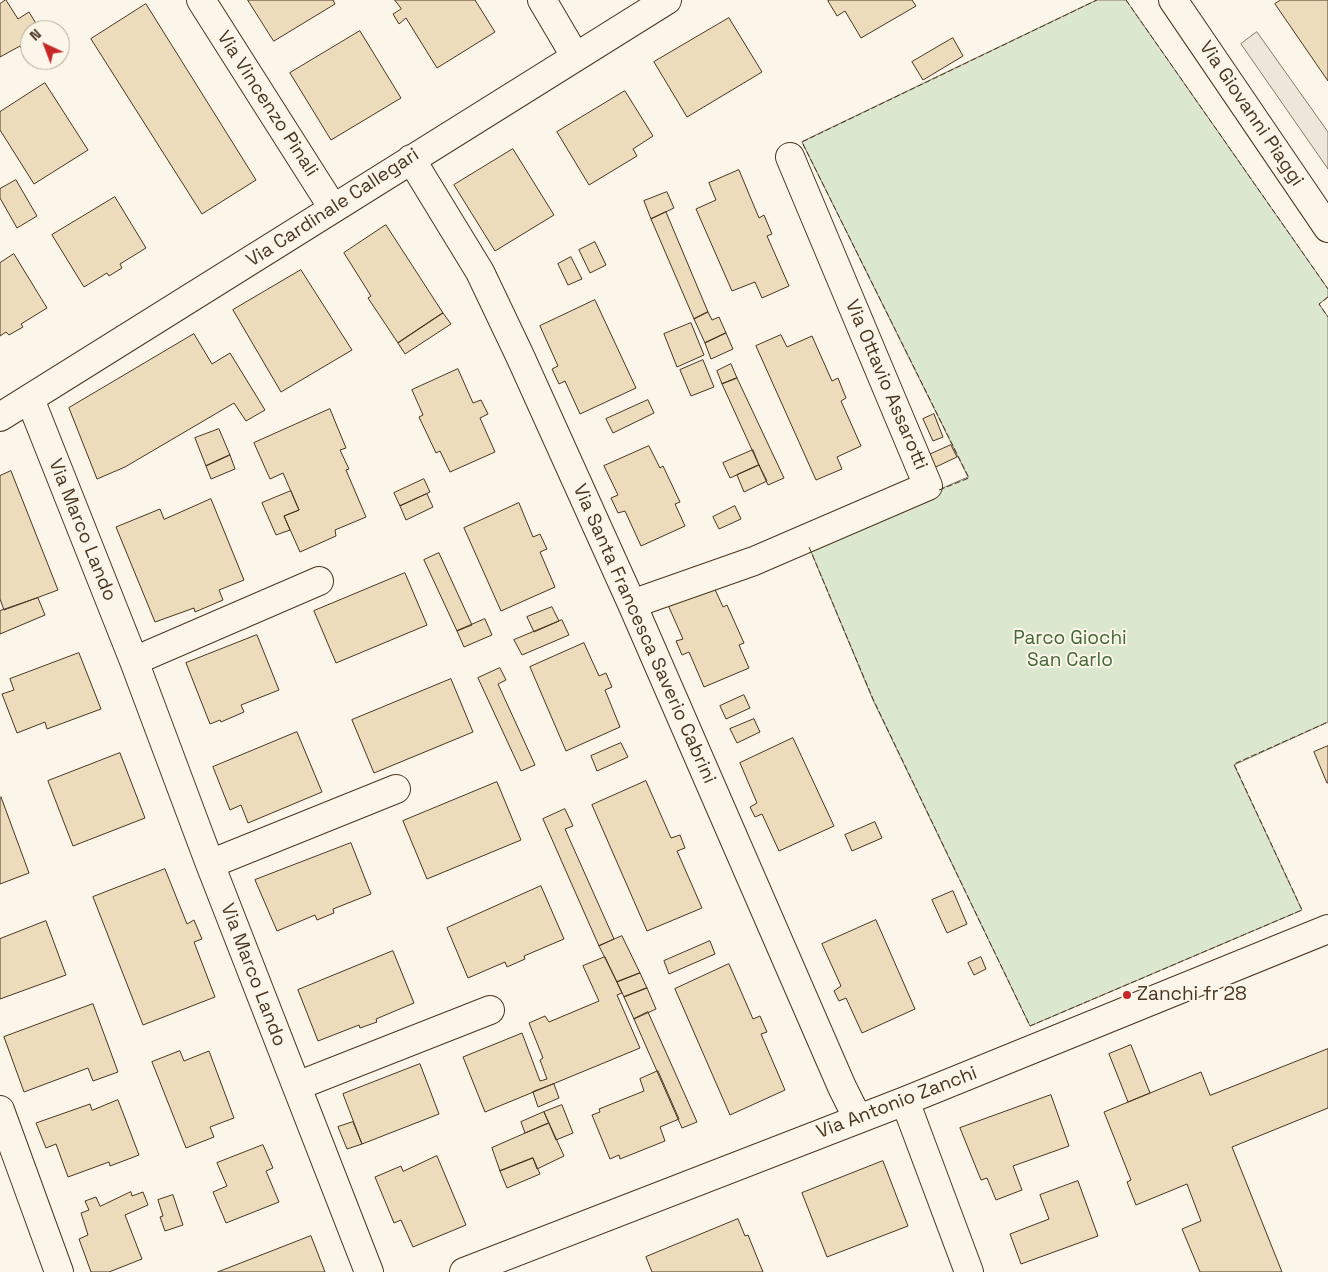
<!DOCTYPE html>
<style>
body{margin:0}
#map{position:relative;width:1328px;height:1272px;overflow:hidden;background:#fbf6e9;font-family:"Space Grotesk",sans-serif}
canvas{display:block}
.north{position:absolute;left:20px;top:20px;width:50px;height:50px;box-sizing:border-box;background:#fbf6e9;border:1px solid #b4a999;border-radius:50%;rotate:317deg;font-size:14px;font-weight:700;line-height:20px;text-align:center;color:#4a3520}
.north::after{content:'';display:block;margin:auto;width:18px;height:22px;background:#c62828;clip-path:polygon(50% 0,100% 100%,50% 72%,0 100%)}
</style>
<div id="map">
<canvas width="1328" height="1272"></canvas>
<div class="north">N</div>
</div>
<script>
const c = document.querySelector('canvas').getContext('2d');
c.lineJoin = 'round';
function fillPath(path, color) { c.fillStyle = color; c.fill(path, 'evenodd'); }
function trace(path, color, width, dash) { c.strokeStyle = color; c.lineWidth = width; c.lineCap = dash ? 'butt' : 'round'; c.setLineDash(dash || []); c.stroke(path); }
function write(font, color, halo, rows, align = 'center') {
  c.font = font + ' "Space Grotesk",sans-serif'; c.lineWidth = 4; c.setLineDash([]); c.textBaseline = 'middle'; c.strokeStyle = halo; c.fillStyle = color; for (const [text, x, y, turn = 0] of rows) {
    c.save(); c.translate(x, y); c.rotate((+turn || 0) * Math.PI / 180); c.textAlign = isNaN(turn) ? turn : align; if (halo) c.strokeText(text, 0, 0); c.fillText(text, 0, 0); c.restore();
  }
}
const green = new Path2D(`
 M 1097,0 L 1126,0 L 1328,289 L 1328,297 L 1319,304 L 1328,317 L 1328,722 L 1234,765 L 1302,910 L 1030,1026 L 873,700 L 807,542 L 855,526 L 968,477 L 802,142 Z`);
fillPath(green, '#dce7d0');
trace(green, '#887966', 1);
const parking = new Path2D(`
 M 1257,32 L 1328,132 L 1328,169 L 1241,44 Z`);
fillPath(parking, '#ede7d9');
trace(parking, '#887966', 1);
const building = new Path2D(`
 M 6,0 L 18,19 L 29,12 L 40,30 L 30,30 L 30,60 L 33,60 L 29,62 L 20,46 L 0,57 L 0,4 Z
 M 248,0 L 333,0 L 335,4 L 274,41 Z
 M 395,0 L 475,0 L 495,32 L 437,68 L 406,18 L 399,24 L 393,14 L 401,9 Z
 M 830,0 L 912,0 L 916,6 L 861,38 L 845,11 L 837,16 L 828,1 Z
 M 1281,0 L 1328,0 L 1328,81 L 1275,4 Z
 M 146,4 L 256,180 L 202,214 L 91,39 Z
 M 729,18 L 762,72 L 687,117 L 654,62 Z
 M 360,31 L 401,98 L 331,140 L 290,73 Z
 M 953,38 L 963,56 L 923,80 L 912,62 Z
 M 45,83 L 88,150 L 34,184 L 0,130 L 0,112 Z
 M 625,91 L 653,136 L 633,149 L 637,156 L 589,185 L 557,132 Z
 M 513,149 L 554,215 L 495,251 L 454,185 Z
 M 739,170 L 759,218 L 764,215 L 772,234 L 767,236 L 789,286 L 762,298 L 755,282 L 732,291 L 696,209 L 716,200 L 709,183 Z
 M 16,180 L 37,216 L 17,228 L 0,198 L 0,189 Z
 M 667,192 L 674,208 L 651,219 L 644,201 Z
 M 115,197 L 146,248 L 120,264 L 122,268 L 109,276 L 107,273 L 84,287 L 52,235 Z
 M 666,212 L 708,312 L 694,319 L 651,219 Z
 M 386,225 L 443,313 L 398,343 L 368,298 L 371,296 L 344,253 Z
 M 595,242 L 606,265 L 590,273 L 579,250 Z
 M 14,254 L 47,308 L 21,324 L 23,327 L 9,335 L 6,332 L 0,336 L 0,263 Z
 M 571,257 L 582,279 L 568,285 L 558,264 Z
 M 301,270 L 352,350 L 281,392 L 233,310 Z
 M 595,300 L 636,388 L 580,414 L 565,381 L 559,384 L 552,369 L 558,366 L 540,326 Z
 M 708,312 L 712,320 L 719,317 L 726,333 L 705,343 L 694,319 Z
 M 443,313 L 451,324 L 405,354 L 398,343 Z
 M 691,323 L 704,355 L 677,367 L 664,334 Z
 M 726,333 L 733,349 L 711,359 L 705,343 Z
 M 194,334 L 212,364 L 230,353 L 265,410 L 246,421 L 234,403 L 125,467 L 97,479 L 69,408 Z
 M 781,335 L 787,347 L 812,336 L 832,381 L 838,378 L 846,398 L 841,401 L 861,446 L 837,457 L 842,469 L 816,480 L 756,346 Z
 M 703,360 L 714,387 L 691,396 L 680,370 Z
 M 731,364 L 737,378 L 722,384 L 717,371 Z
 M 458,369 L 473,403 L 481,400 L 488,414 L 480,418 L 495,452 L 450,472 L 440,451 L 436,453 L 419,417 L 423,415 L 412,390 Z
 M 737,378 L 784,478 L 768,485 L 722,384 Z
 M 648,400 L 654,413 L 613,433 L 606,419 Z
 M 330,409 L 346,448 L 340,450 L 349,469 L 346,470 L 366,517 L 335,530 L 336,536 L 300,552 L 284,516 L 299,510 L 283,473 L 270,479 L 254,443 Z
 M 934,414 L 943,437 L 933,441 L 923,419 Z
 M 219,429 L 230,455 L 206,466 L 195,438 Z
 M 951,445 L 957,457 L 925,472 L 920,459 Z
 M 649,446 L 660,468 L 663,466 L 680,502 L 675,504 L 685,526 L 641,546 L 625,511 L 618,513 L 611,498 L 618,495 L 604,466 Z
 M 753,450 L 759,465 L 730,478 L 723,463 Z
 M 230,455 L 235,469 L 211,479 L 206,466 Z
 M 759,465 L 767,481 L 744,492 L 737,475 Z
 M 11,471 L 58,590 L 4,610 L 0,599 L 0,476 Z
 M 424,479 L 430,492 L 400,506 L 394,493 Z
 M 291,491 L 299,510 L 284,516 L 290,530 L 276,535 L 262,503 Z
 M 427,494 L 433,507 L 406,520 L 400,506 Z
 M 211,499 L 244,580 L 219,590 L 223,600 L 195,612 L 194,608 L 155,622 L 116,527 L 160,509 L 164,519 Z
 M 519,503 L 533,537 L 540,534 L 547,549 L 540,552 L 555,587 L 501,611 L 464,528 Z
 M 735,506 L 741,519 L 719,529 L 713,517 Z
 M 439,553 L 472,625 L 457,631 L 424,560 Z
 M 405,573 L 427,625 L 336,663 L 314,611 Z
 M 713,585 L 723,607 L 727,605 L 744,643 L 739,645 L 749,668 L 704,687 L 689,652 L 682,655 L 676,641 L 683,639 L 668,605 Z
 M 38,598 L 45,615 L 0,634 L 0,611 Z
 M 552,607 L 559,621 L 534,632 L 527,617 Z
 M 485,619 L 492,635 L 464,647 L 457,631 Z
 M 562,620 L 569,635 L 522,655 L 514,640 Z
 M 257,635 L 279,690 L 241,705 L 244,712 L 221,722 L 220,720 L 210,724 L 186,663 Z
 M 584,643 L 599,676 L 606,673 L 612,687 L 605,690 L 620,727 L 566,751 L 530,667 Z
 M 79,653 L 101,709 L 47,729 L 45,722 L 17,733 L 2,694 L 14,690 L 10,679 Z
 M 500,668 L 506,680 L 498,684 L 535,765 L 521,771 L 478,678 Z
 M 451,679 L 473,732 L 374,773 L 352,720 Z
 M 744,695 L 750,708 L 726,719 L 720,706 Z
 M 754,719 L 760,732 L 737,743 L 730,729 Z
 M 297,732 L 322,792 L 248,823 L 241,805 L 230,810 L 213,767 Z
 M 793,738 L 834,826 L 779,851 L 762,814 L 755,817 L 750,807 L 757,803 L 740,763 Z
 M 621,743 L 628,757 L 597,771 L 591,756 Z
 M 1328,746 L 1328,783 L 1327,783 L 1314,752 Z
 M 120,753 L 145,818 L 73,846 L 48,781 Z
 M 646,781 L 671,838 L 680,835 L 685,848 L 677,851 L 702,908 L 647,931 L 592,805 Z
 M 497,782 L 521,840 L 427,879 L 403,821 Z
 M 1,797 L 29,873 L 0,884 L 0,798 Z
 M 565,809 L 573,826 L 565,829 L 614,939 L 599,946 L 543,819 Z
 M 875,822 L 882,838 L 852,851 L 845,835 Z
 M 351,843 L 371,894 L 333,909 L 334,913 L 317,920 L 315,915 L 277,931 L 255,880 Z
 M 165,869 L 187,924 L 194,920 L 202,939 L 194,942 L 215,997 L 143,1025 L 93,897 Z
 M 541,886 L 564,939 L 524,956 L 525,959 L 507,967 L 505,962 L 468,978 L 447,928 Z
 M 953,891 L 967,924 L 947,933 L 932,900 Z
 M 876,920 L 915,1009 L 862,1033 L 846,998 L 839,1001 L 834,991 L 841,986 L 822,944 Z
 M 46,921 L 66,975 L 0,999 L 0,939 Z
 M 622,936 L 640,973 L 617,982 L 599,946 Z
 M 710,941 L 715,954 L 669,974 L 664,961 Z
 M 393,951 L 414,1003 L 376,1019 L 377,1022 L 360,1028 L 359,1025 L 318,1041 L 298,990 Z
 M 605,957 L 622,993 L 617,995 L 640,1048 L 485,1112 L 463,1057 L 522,1033 L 540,1081 L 547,1079 L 540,1060 L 543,1058 L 529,1023 L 545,1016 L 549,1022 L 599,1001 L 583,966 Z
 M 981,957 L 986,969 L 974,975 L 968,963 Z
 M 729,964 L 753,1019 L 760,1016 L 767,1032 L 761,1034 L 785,1090 L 730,1115 L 675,989 Z
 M 640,973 L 647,988 L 624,997 L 617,982 Z
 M 647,988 L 656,1009 L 634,1019 L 624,997 Z
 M 93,1004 L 118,1072 L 93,1081 L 88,1068 L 24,1092 L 4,1037 Z
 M 648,1012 L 697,1122 L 682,1128 L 634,1019 Z
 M 1131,1045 L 1150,1093 L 1128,1102 L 1109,1054 Z
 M 1328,1049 L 1328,1108 L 1232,1147 L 1282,1272 L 1200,1272 L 1182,1229 L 1201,1221 L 1187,1184 L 1136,1205 L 1127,1182 L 1131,1180 L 1104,1112 L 1201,1072 L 1210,1095 Z
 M 180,1051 L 184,1061 L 209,1051 L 234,1118 L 210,1127 L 214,1137 L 186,1148 L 152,1062 Z
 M 420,1064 L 439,1114 L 362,1144 L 343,1094 Z
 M 658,1071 L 679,1119 L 660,1127 L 665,1141 L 620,1159 L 619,1155 L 610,1159 L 592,1115 L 600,1112 L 599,1109 L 644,1091 L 640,1079 Z
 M 554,1084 L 559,1098 L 538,1107 L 533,1092 Z
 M 1051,1095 L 1069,1146 L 1013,1166 L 1022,1190 L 996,1200 L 987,1178 L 981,1180 L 960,1128 Z
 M 118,1100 L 139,1155 L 110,1166 L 109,1162 L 68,1177 L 56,1144 L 46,1148 L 36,1123 L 90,1104 L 92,1110 Z
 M 562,1105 L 573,1133 L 556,1140 L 544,1112 Z
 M 544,1112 L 549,1123 L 525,1133 L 521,1122 Z
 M 353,1122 L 362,1144 L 347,1149 L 338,1127 Z
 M 549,1123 L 564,1156 L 537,1169 L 533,1158 L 500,1171 L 492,1148 Z
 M 263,1145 L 273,1168 L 266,1171 L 279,1202 L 226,1223 L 213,1192 L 227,1186 L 217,1163 Z
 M 437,1156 L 466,1225 L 413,1247 L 401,1220 L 394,1223 L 375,1177 L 401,1166 L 403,1171 Z
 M 533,1158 L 540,1174 L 507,1188 L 500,1171 Z
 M 883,1161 L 908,1226 L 827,1257 L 802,1193 Z
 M 1078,1181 L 1098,1236 L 1021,1264 L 1010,1234 L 1049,1219 L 1040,1195 Z
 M 131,1192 L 132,1196 L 143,1192 L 148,1205 L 125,1215 L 142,1259 L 109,1272 L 91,1272 L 79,1239 L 88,1235 L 81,1213 L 89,1210 L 85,1201 L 96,1197 L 100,1206 Z
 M 173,1195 L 183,1225 L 165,1231 L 160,1217 L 163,1216 L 158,1200 Z
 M 738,1219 L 745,1236 L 748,1235 L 763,1272 L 652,1272 L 646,1257 Z
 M 311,1236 L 325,1272 L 218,1272 Z`);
fillPath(building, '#ecdcbc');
trace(building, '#4a3520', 1);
const minor = new Path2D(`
 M 201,0 L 333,208
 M 542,0 L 575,56
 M 1173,0 L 1328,228
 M 411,159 L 480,272 L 520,356 L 632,604 L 842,1087 L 858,1119
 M 30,399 L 134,661 L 210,864 L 369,1272
 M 0,417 L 667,0
 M 632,604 L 754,561 L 928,486 L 790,157
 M 134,661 L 319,581
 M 210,864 L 396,789
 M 297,1086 L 490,1010
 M 905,1101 L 969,1272
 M 0,1110 L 59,1272
 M 464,1272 L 905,1101 L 1328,929`);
trace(minor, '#4a3520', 30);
trace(minor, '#fbf6e9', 28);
trace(new Path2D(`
 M 1126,0 L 1328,289
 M 1328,297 L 1319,304 L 1328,317
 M 939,490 L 969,478 L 802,142 L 1097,0
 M 809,547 L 873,699 L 1030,1026 L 1302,910 L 1234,764 L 1328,722`), '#4a3520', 1, [6, 2.5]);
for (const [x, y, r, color] of [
 [1127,995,5,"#c62828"]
]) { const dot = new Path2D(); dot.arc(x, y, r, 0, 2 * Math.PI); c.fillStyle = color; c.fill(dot); trace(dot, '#fbf6e9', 2); }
write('19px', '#4a3520', '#fbf6e9', [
 ["Via Vincenzo Pinali",267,104,57],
 ["Via Giovanni Piaggi",1251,114,56],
 ["Via Cardinale Callegari",333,208,-33],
 ["Via Ottavio Assarotti",886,385,67],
 ["Via Marco Lando",82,530,68],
 ["Via Santa Francesca Saverio Cabrini",644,634,66],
 ["Via Marco Lando",253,975,69],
 ["Via Antonio Zanchi",897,1103,-21]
]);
write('19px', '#436837', '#fbf6e9', [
 ["Parco Giochi",1070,639],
 ["San Carlo",1070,661]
]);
write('19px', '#4a3520', '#fbf6e9', [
 ["Zanchi fr 28",1137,995]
], 'left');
</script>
